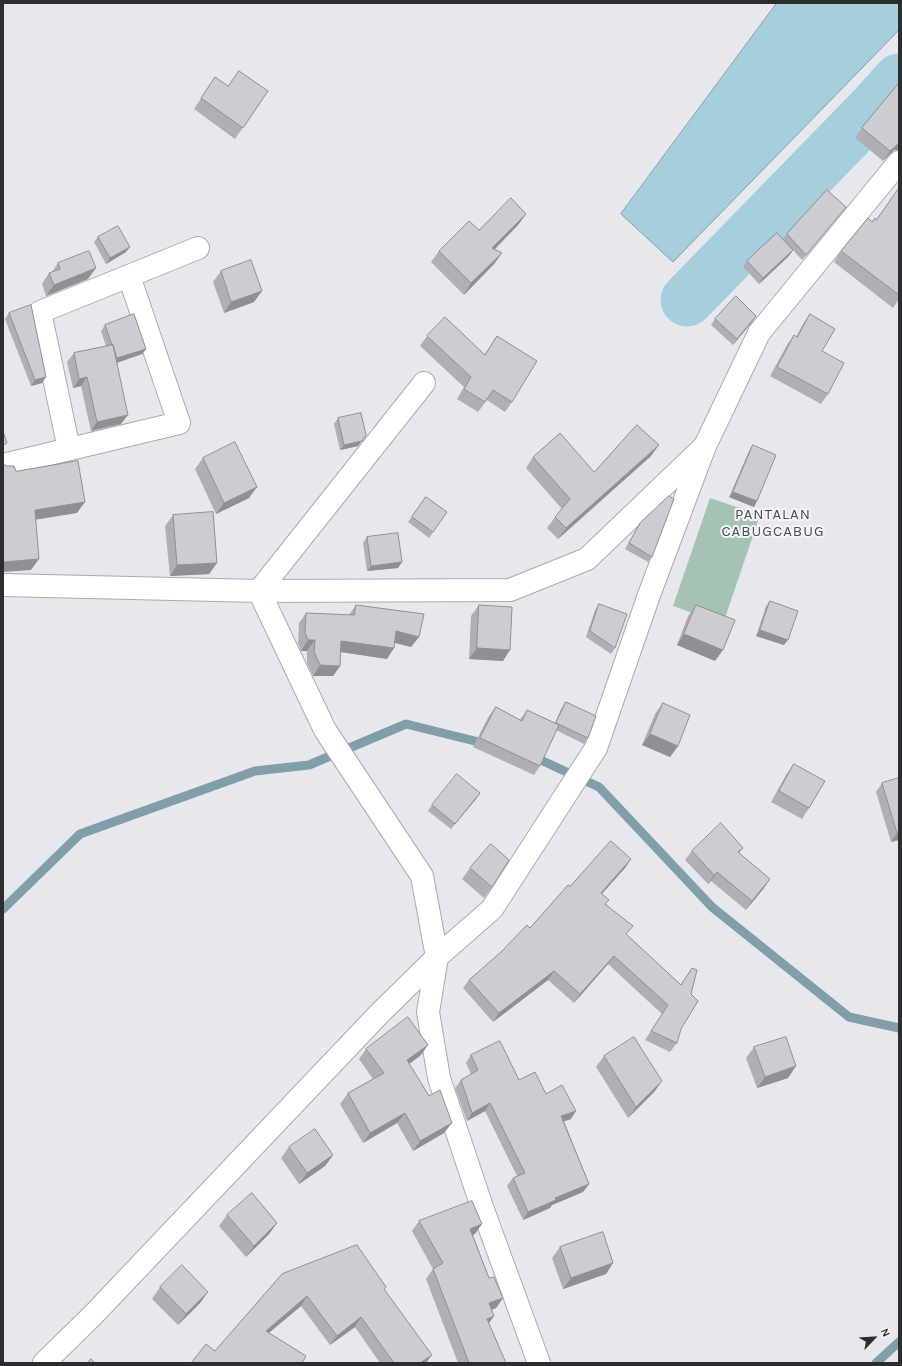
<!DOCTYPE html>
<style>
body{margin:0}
#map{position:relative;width:902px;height:1366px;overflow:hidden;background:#e7e8ee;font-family:Karla,sans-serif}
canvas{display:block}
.frame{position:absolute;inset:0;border:4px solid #2c2d2f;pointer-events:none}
.north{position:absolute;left:854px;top:1318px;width:40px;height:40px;-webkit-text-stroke:3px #f4f5fb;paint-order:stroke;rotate:65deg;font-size:11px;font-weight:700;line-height:16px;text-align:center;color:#2c2d2f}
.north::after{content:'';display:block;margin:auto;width:14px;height:18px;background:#2c2d2f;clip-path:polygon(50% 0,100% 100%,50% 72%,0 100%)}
</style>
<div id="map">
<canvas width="902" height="1366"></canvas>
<div class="frame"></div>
<div class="north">N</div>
</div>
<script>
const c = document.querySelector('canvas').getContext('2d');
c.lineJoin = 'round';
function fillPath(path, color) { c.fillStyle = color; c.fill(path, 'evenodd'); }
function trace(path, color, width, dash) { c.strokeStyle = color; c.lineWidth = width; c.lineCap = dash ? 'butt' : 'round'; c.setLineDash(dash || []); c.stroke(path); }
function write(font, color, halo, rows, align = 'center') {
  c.font = font + ' Karla,sans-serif'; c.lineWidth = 4; c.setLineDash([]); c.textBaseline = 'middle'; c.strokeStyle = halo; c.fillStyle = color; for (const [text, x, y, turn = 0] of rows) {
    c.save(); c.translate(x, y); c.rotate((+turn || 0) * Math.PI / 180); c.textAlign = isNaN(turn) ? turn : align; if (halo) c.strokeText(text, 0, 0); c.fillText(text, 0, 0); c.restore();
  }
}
fillPath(new Path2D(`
 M 710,498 L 760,515 L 723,624 L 673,606 Z`), '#a5c3b2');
const water = new Path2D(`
 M 777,3 L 899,3 L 899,30 L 673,262 L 621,214 Z`);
fillPath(water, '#a6cfdd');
trace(water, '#819ea9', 1);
trace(new Path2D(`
 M 532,756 L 599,787 L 712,907 L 849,1017 L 899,1028
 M 3,909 L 80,834 L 255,771 L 309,765 L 406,724 L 487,744
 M 876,1363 L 899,1342`), '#819ea9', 9);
trace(new Path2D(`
 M 687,300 L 875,107 L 899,80`), '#a6cfdd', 53);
const street = new Path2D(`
 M 69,449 L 40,312 L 198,248
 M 3,465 L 179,423 L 129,276
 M 3,585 L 259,591 L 510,590 L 587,559 L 705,446 L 759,333 L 899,162
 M 259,591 L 325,730 L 422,876 L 437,957 L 428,1012 L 439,1078 L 482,1207 L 539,1363
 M 259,591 L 424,383
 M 44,1363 L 94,1314 L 379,1014 L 437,957 L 492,909 L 596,748 L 649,595 L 705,446`);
trace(street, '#aaabb1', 24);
trace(street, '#fff', 22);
fillPath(new Path2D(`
 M 215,77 L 228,86 L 268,91 L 235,139 L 194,109 Z
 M 862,128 L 894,150 L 883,161 L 855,138 Z
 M 899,188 L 899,299 L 893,308 L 834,262 L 841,251 L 872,222 L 876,220 Z
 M 846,207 L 802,260 L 793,250 L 789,256 L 759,284 L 743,267 L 747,261 L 783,239 L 787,234 Z
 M 526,214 L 518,225 L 495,249 L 502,253 L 494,264 L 464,295 L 431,262 L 439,251 L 479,230 Z
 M 98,237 L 126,252 L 106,264 L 94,242 Z
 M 58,263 L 88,279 L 46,296 L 42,284 L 49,273 L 52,272 Z
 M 221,271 L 254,302 L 224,313 L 213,282 Z
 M 9,313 L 42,383 L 31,386 L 5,319 Z
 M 810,314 L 822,351 L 828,394 L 821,404 L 770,376 L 787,345 L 794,335 L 796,337 L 803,324 Z
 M 756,316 L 733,345 L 711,325 L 715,319 Z
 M 105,325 L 146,349 L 142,354 L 117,363 L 121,424 L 91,431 L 81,386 L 73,388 L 67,362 L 74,353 L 106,346 L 101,331 Z
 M 427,336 L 485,354 L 497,336 L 512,402 L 505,412 L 487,400 L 478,412 L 457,399 L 464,387 L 420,346 Z
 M 338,418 L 366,435 L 358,446 L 340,450 L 334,424 Z
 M 753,445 L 757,501 L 754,507 L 729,497 L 749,451 Z
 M 651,456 L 558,539 L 547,528 L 555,517 L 562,509 L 526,468 L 533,457 L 594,472 Z
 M 203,458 L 249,498 L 216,514 L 195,469 Z
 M 426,497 L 447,512 L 429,538 L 408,522 Z
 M 173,515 L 217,563 L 209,574 L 170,576 L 165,526 Z
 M 640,523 L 652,557 L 648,562 L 625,549 Z
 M 367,537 L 402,562 L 398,568 L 367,571 L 363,543 Z
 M 770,601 L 784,645 L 756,636 L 766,606 Z
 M 599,604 L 615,648 L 611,654 L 586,637 L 595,610 Z
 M 356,605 L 419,637 L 411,647 L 394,643 L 387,659 L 341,652 L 340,666 L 333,676 L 313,676 L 307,663 L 307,651 L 301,651 L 298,643 L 299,623 L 306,613 L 349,615 Z
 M 479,605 L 503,661 L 469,659 L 471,616 Z
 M 696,605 L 715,661 L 677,645 L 688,616 Z
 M 566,702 L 588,738 L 584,744 L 556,730 L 540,766 L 534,775 L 473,747 L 489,716 L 496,707 L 520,720 L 527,710 L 555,723 L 562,707 Z
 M 663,703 L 678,746 L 670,757 L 642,745 L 655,714 Z
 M 794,764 L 809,808 L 802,819 L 771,802 L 786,775 Z
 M 882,783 L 899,840 L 891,842 L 876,792 Z
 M 476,799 L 451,829 L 428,811 L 432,805 Z
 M 743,848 L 739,853 L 764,888 L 746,910 L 711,881 L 708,884 L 685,860 L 692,851 Z
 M 631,859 L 625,868 L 602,894 L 606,904 L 627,935 L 681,985 L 692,968 L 681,1029 L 677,1043 L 670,1052 L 645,1040 L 662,1014 L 608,964 L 574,1003 L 548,980 L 493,1022 L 463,988 L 469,980 L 530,928 L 570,886 Z
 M 470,868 L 492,887 L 484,898 L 462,879 Z
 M 754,1047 L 796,1066 L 788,1078 L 757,1088 L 746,1058 Z
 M 366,1049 L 421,1055 L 409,1064 L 444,1133 L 413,1151 L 397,1123 L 363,1143 L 340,1104 L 348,1093 L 373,1079 L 359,1059 Z
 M 471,1055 L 546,1094 L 571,1119 L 564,1121 L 589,1184 L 583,1192 L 552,1205 L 550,1208 L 523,1220 L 507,1186 L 513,1178 L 517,1176 L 485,1111 L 467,1121 L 455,1088 L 461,1080 L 471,1074 L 466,1063 Z
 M 604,1056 L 662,1081 L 654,1092 L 628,1118 L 596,1067 Z
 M 289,1147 L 333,1155 L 325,1166 L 299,1184 L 281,1158 Z
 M 227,1215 L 277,1223 L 269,1234 L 246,1257 L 219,1226 Z
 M 419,1221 L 475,1234 L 473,1235 L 489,1278 L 503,1298 L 496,1308 L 492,1310 L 489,1324 L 506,1363 L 458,1363 L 426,1279 L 433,1269 L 412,1231 Z
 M 357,1245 L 384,1290 L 426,1363 L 380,1363 L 355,1327 L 330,1345 L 301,1306 L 269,1333 L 215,1351 Z
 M 560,1247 L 613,1263 L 606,1274 L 563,1289 L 552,1258 Z
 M 160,1287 L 208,1292 L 200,1303 L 178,1325 L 152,1299 Z`), '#afb0b5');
fillPath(new Path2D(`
 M 899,143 L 899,150 L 894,150 L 883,161 L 890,151 Z
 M 526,214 L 518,225 L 485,259 L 492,248 Z
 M 130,247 L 126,252 L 106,264 L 110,258 Z
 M 793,250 L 789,256 L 759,284 L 763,278 Z
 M 502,253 L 494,264 L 464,295 L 471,283 Z
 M 96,268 L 88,279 L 46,296 L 54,285 Z
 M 262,291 L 254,302 L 224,313 L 231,302 Z
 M 756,316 L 753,321 L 733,345 L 737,339 Z
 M 146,349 L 142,354 L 113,364 L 117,358 Z
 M 46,377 L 42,383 L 31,386 L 35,380 Z
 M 87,377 L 81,386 L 73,388 L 79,379 Z
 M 128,415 L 121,424 L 91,431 L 97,422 Z
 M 366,435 L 358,446 L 340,450 L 344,445 Z
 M 659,445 L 651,456 L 558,539 L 566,528 Z
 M 257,487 L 249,498 L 216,514 L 224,503 Z
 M 733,492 L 757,501 L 754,507 L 729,497 Z
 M 85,502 L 77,513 L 28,521 L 35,510 Z
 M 39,559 L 31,570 L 3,572 L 3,562 Z
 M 402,562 L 398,568 L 367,571 L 371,566 Z
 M 217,563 L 209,574 L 170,576 L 177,565 Z
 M 760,630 L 788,640 L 784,645 L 756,636 Z
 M 396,631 L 419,637 L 411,647 L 389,641 Z
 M 684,634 L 723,650 L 715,661 L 677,645 Z
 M 308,640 L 315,640 L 307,651 L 301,651 Z
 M 341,641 L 394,648 L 387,659 L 334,651 Z
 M 477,648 L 510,650 L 503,661 L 469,659 Z
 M 320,665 L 340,666 L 333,676 L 313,676 Z
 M 650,734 L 678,746 L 670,757 L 642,745 Z
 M 480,793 L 476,799 L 451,829 L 455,824 Z
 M 897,833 L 899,833 L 899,840 L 891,842 Z
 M 631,859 L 625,868 L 595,901 L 601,893 Z
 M 717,872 L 711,881 L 708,884 L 714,875 Z
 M 770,879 L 764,888 L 746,910 L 752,901 Z
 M 614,956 L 608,964 L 574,1003 L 580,994 Z
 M 554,971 L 548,980 L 493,1022 L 499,1013 Z
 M 428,1045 L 421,1055 L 400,1071 L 407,1060 Z
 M 796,1066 L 788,1078 L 757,1088 L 765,1077 Z
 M 662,1081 L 654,1092 L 628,1118 L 636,1107 Z
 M 490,1103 L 485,1111 L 467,1121 L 472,1113 Z
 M 576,1111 L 571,1119 L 556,1124 L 561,1116 Z
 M 405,1113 L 397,1123 L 363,1143 L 370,1133 Z
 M 452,1123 L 444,1133 L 413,1151 L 420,1141 Z
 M 333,1155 L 325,1166 L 299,1184 L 307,1173 Z
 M 589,1184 L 583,1192 L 552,1205 L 550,1208 L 523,1220 L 528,1212 L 555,1198 Z
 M 277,1223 L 269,1234 L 246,1257 L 254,1246 Z
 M 482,1224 L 475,1234 L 463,1239 L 470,1229 Z
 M 613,1263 L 606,1274 L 563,1289 L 571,1278 Z
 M 208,1292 L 200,1303 L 178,1325 L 186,1314 Z
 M 307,1296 L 301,1306 L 259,1341 L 266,1331 Z
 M 503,1298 L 496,1308 L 482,1313 L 489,1303 Z
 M 494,1316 L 487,1326 L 487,1319 Z
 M 361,1317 L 355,1327 L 330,1345 L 337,1336 Z
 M 432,1355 L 426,1363 L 420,1363 Z`), '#8f9094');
const building = new Path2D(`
 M 239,71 L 268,91 L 243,128 L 201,98 L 215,77 L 228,86 Z
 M 899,83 L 899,143 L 890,151 L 862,128 Z
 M 899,188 L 899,295 L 841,251 L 868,218 L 872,222 L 875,218 L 876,220 Z
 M 827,190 L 846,207 L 806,255 L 787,234 Z
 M 511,198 L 526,214 L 492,248 L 502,253 L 471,283 L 439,251 L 469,221 L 479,230 Z
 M 118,226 L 130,247 L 110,258 L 98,237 Z
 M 777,233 L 793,250 L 763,278 L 747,261 Z
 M 89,251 L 96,268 L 54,285 L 49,273 L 60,269 L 58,263 Z
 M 251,260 L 262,291 L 231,302 L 221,271 Z
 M 736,296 L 756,316 L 737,339 L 715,319 Z
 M 31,305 L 46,377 L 35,380 L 9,313 Z
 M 134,314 L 146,349 L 117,358 L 113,345 L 112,345 L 105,325 Z
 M 810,314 L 835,329 L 822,351 L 844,363 L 828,394 L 777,367 L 794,335 L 797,337 Z
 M 445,317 L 485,355 L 497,336 L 537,361 L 512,402 L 493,390 L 485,402 L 464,389 L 471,377 L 427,336 Z
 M 113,345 L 128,415 L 97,422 L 87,377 L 79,379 L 74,353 Z
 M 361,413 L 366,435 L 362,441 L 344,445 L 338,418 Z
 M 637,425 L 659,445 L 566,528 L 555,517 L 570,499 L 533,457 L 560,433 L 594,472 Z
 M 3,431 L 7,443 L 3,445 Z
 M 235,442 L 257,487 L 224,503 L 203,458 Z
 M 753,445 L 776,455 L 757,501 L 733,492 Z
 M 78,461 L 85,502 L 35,510 L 39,559 L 3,562 L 3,464 L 7,466 L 14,466 L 16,471 Z
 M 669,496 L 674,499 L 652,557 L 629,543 L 640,523 Z
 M 426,497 L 447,512 L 433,532 L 412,517 Z
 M 213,512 L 217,563 L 177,565 L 173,515 Z
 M 398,533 L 402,562 L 371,566 L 367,537 Z
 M 770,601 L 798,611 L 788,640 L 760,630 Z
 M 599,604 L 627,614 L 615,648 L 590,631 Z
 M 356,605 L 424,614 L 419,637 L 396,631 L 394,648 L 341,641 L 340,666 L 320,665 L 314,652 L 315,640 L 308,640 L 305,633 L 306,613 L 354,615 Z
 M 479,605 L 512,607 L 510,650 L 477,648 Z
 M 696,605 L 735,620 L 723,650 L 684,634 Z
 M 566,702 L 596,716 L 588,738 L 556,723 Z
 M 663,703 L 690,715 L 678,746 L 650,734 Z
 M 496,707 L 522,721 L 527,710 L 559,725 L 540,766 L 480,738 Z
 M 794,764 L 825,781 L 809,808 L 779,791 Z
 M 457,774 L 480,793 L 455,824 L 432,805 Z
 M 899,778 L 899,833 L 897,833 L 882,783 Z
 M 721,823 L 743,848 L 738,852 L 770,879 L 752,901 L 717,872 L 714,875 L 692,851 Z
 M 611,841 L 631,859 L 601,893 L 609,900 L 605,904 L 633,926 L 626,934 L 681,985 L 692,968 L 697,970 L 691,994 L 698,1001 L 681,1029 L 677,1043 L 651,1031 L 668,1005 L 614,956 L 580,994 L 554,971 L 499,1013 L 469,980 L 501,952 L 527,925 L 530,928 L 568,885 L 570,886 Z
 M 491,844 L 509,860 L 492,887 L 470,868 Z
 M 408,1017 L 428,1045 L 407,1060 L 429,1096 L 440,1090 L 452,1123 L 420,1141 L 405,1113 L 370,1133 L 348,1093 L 384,1073 L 366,1049 Z
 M 634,1037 L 662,1081 L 636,1107 L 604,1056 Z
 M 786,1037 L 796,1066 L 765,1077 L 754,1047 Z
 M 500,1041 L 519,1080 L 535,1072 L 546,1094 L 562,1085 L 576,1111 L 561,1116 L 589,1184 L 555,1198 L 556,1200 L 528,1212 L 513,1178 L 525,1173 L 490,1103 L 472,1113 L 461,1080 L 478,1070 L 471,1055 Z
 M 315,1129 L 333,1155 L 307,1173 L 289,1147 Z
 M 252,1193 L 277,1223 L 254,1246 L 227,1215 Z
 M 472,1201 L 482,1224 L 470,1229 L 489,1278 L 494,1277 L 503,1298 L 489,1303 L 494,1316 L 487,1319 L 506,1363 L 469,1363 L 433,1269 L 443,1263 L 419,1221 Z
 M 603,1232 L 613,1263 L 571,1278 L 560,1247 Z
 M 357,1245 L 386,1287 L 384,1289 L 432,1355 L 420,1363 L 394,1363 L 361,1317 L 337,1336 L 307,1296 L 266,1331 L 306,1356 L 302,1363 L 191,1363 L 206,1344 L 215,1351 L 282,1274 Z
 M 182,1265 L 208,1292 L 186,1314 L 160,1287 Z
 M 91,1359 L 95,1363 L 88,1363 Z`);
fillPath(building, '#cccdd3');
trace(building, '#8f9094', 1);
c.letterSpacing = '1px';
write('15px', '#4d4e53', '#f4f5fb', [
 ["PANTALAN",773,515],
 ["CABUGCABUG",773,532]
]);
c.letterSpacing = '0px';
</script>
